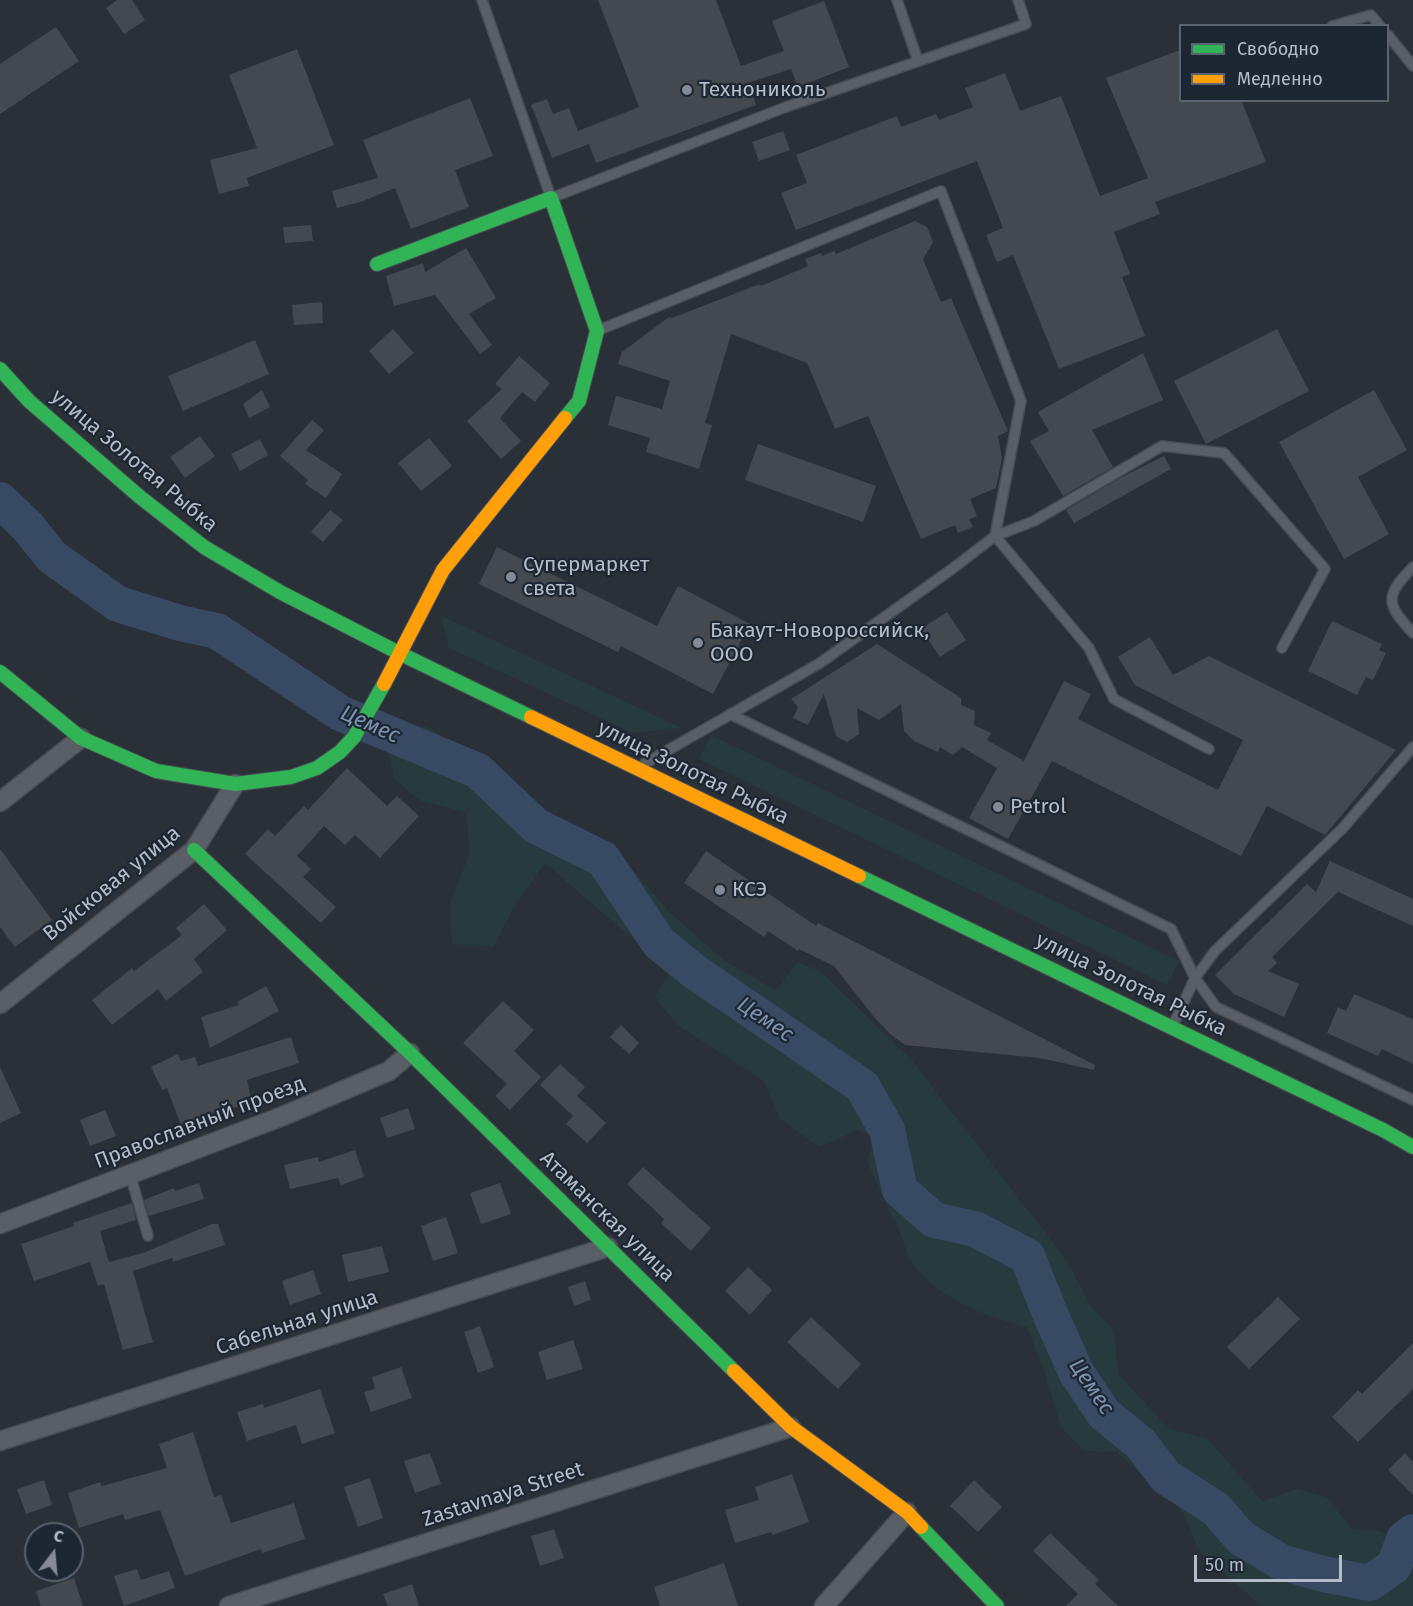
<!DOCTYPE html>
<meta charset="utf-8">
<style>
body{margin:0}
#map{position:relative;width:1413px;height:1606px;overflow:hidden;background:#2a3038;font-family:"Fira Sans",sans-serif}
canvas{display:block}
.legend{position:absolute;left:1179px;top:24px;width:210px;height:78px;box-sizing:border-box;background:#1d2633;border:2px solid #59626f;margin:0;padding:8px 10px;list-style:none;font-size:18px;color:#b4bcc9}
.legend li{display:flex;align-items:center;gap:12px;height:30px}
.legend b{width:30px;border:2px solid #59626f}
.north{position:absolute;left:24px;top:1522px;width:60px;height:60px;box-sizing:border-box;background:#1d2633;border:2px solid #59626f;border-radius:50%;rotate:16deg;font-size:16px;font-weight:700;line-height:24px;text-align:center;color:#b4bcc9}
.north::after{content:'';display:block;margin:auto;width:21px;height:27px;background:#848b96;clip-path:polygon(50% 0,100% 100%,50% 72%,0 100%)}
.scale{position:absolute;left:1194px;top:1555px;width:148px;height:27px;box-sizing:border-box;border:3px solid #b4bcc9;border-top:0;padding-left:8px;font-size:18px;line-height:21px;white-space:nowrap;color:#b4bcc9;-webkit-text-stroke:4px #1d2633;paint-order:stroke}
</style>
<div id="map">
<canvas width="1413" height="1606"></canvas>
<ul class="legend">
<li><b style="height:8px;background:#30b455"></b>Свободно</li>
<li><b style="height:8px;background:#ff9f0a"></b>Медленно</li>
</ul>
<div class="north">С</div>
<div class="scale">50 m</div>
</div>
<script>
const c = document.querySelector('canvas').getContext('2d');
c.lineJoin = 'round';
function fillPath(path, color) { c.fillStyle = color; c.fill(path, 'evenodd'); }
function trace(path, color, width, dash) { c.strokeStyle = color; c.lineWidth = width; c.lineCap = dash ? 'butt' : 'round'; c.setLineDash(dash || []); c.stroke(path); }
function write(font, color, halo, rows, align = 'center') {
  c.font = font + ' "Fira Sans",sans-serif'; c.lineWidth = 4.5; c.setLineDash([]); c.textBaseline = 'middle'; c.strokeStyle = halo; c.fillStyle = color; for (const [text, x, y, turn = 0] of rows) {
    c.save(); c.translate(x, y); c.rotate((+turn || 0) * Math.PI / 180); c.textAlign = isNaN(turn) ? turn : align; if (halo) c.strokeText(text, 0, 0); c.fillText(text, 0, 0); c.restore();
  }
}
fillPath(new Path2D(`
 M 441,616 L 442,616 L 682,728 L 633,733 L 449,648 Z
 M 426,726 L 472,759 L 630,867 L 670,913 L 725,961 L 775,990 L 788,975 L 797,962 L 820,971 L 910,1058 L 1065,1258 L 1091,1306 L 1114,1331 L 1119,1375 L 1169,1429 L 1207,1438 L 1262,1501 L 1297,1489 L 1327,1497 L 1351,1529 L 1380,1531 L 1410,1546 L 1413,1544 L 1413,1606 L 1261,1606 L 1199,1551 L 1182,1511 L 1117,1452 L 1085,1451 L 1061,1427 L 1044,1371 L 1027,1327 C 985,1317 942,1300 914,1266 C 905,1253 902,1233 894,1219 C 884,1199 875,1181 867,1160 L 875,1137 L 858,1130 L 819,1147 L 780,1119 L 764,1081 L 677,1025 L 655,997 L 670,971 L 545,863 L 515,906 L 493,947 L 452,944 L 450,903 L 469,855 L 466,812 L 421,801 L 394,779 L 388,749 L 405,733 Z
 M 711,735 L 1179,961 L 1167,985 L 699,759 Z`), '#273a3e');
trace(new Path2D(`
 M 0,500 L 28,527 L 52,557 L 118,604 L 180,623 L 217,631 L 340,713 L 478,771 L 536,826 L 603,859 L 659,943 L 695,972 L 862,1086 L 887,1130 L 900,1190 L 934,1220 L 975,1229 L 1027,1256 L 1049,1311 L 1076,1372 L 1104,1414 L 1140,1443 L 1166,1477 L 1216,1509 L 1241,1538 L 1281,1562 L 1323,1574 L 1370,1583 L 1394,1566 L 1404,1539 L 1413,1532`), '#384963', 36);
fillPath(new Path2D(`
 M 117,0 L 132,0 L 145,20 L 124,34 L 106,8 Z
 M 598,0 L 716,0 L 741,66 L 784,51 L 772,21 L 824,1 L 849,67 L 798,87 L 791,69 L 748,83 L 756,105 L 596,163 L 589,144 L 552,158 L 531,105 L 547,99 L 553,114 L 569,108 L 578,131 L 639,107 Z
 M 56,27 L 79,61 L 0,114 L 0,64 Z
 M 297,49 L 334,145 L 247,178 L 249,186 L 219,194 L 210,160 L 257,148 L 229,75 Z
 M 1180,50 L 1180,100 L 1241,100 L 1266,162 L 1155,202 L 1160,214 L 1114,232 L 1130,274 L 1122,277 L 1145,336 L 1059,369 L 1013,255 L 997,262 L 986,235 L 1003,228 L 977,161 L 796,230 L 781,193 L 807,183 L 796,155 L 897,116 L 901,127 L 936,114 L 939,120 L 973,107 L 965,88 L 1005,73 L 1020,111 L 1061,96 L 1100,196 L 1148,178 L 1106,78 Z
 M 470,98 L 493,156 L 455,170 L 469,207 L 411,229 L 395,188 L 363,201 L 337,208 L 332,191 L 378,178 L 363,140 Z
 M 783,131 L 790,150 L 759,161 L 752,142 Z
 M 915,221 L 927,227 L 933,242 L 923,259 L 941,302 L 951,298 L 1008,431 L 998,436 L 1002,458 L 996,488 L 970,499 L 977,516 L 969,519 L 973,527 L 958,533 L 955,525 L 921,539 L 868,416 L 835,429 L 807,363 L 731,334 L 705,423 L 712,425 L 699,469 L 646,452 L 650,438 L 608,425 L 616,396 L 662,409 L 670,381 L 618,364 L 622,352 L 669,317 L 672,318 L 760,284 L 761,286 L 808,266 L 805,259 L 821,253 L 822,256 L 834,251 L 836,254 Z
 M 311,225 L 313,241 L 285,243 L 283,227 Z
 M 466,248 L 496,298 L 469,314 L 492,345 L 480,354 L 435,295 L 394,306 L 386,276 L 423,263 L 425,272 Z
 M 322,302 L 323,323 L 294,325 L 292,305 Z
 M 393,329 L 414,353 L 389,374 L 369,351 Z
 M 1277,329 L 1309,391 L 1206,444 L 1174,381 Z
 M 255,340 L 269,374 L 183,411 L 168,376 Z
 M 1143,353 L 1163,400 L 1092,430 L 1113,467 L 1063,496 L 1030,441 L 1049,431 L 1038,412 Z
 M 519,356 L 550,383 L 535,402 L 522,392 L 500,418 L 521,441 L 501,459 L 467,421 L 502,389 L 495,384 Z
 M 262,390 L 270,407 L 249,418 L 243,404 Z
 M 1374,390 L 1407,450 L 1358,477 L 1389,534 L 1344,559 L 1279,442 Z
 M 312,420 L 324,430 L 306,450 L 342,474 L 326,498 L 305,484 L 308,480 L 280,456 Z
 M 200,436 L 215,456 L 185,478 L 170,457 Z
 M 429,438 L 452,466 L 421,491 L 398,463 Z
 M 260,439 L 268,455 L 240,471 L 231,454 Z
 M 758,444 L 876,486 L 863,522 L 745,480 Z
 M 1164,456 L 1171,469 L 1074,523 L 1066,510 L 1120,478 Z
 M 330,510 L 343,520 L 323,542 L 311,532 Z
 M 497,547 L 657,626 L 678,586 L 750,624 L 713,694 L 621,646 L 618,652 L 479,584 Z
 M 947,612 L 966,640 L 940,657 L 921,629 Z
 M 1332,621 L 1382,644 L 1379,650 L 1386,653 L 1373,680 L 1366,677 L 1357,695 L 1308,671 Z
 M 1150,637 L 1173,675 L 1209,656 L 1396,750 L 1325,835 L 1267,806 L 1241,856 L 1052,761 L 1008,839 L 969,818 L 997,768 L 962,747 L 953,755 L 940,747 L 938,752 L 914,741 L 904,731 L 901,704 L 879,720 L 857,708 L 859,734 L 847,742 L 836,736 L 824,694 L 808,725 L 793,718 L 798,707 L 791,699 L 877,644 L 961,698 L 961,705 L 975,711 L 974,725 L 991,733 L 987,740 L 1024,761 L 1064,681 L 1091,694 L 1078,719 L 1218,790 L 1243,740 L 1135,685 L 1118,657 Z
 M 347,768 L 387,806 L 397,796 L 419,816 L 380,858 L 355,835 L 345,845 L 324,826 L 297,856 L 311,869 L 303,877 L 336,907 L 321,923 L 245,854 L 268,829 L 275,836 L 304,806 L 308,810 Z
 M 0,849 L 52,920 L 15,947 L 0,927 Z
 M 706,851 L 816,926 L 818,923 L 1095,1065 L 1094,1070 L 1040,1058 L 905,1045 L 890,1034 L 874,1017 L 834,966 L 799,949 L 798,951 L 768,931 L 764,937 L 684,883 Z
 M 1330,861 L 1413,899 L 1413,926 L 1338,892 L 1272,957 L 1277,963 L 1268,971 L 1299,984 L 1284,1017 L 1234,994 L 1215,975 L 1307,884 L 1316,892 Z
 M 204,904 L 227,930 L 194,959 L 203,972 L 166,1001 L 158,989 L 112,1025 L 92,1000 L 132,968 L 134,971 L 182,935 L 176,928 Z
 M 266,986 L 279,1011 L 210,1048 L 201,1017 L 239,1005 L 237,1002 Z
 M 1354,994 L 1413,1019 L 1413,1064 L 1382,1049 L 1378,1056 L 1327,1033 L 1338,1007 L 1346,1011 Z
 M 503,1001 L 534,1030 L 514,1051 L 541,1077 L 510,1110 L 495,1096 L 507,1084 L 463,1043 Z
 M 621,1025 L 639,1043 L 629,1054 L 610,1037 Z
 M 291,1037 L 299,1063 L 247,1080 L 252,1103 L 208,1114 L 209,1117 L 182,1128 L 167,1088 L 162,1090 L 151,1067 L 178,1054 L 181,1061 L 195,1057 L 198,1066 Z
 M 560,1064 L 585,1087 L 577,1096 L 606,1123 L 587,1143 L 566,1124 L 573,1116 L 540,1085 Z
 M 0,1067 L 21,1113 L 0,1123 Z
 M 408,1108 L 415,1129 L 387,1138 L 380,1118 Z
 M 105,1110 L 116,1136 L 90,1146 L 80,1120 Z
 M 355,1150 L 364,1177 L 341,1185 L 338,1178 L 290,1189 L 284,1165 L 318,1157 L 319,1162 Z
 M 643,1167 L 711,1228 L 691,1251 L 661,1223 L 664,1219 L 627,1184 Z
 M 199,1183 L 204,1199 L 149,1216 L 144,1200 L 174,1188 L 175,1191 Z
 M 500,1183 L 511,1214 L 481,1224 L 470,1193 Z
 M 132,1203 L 136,1220 L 100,1231 L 109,1262 L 143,1253 L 212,1224 L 218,1224 L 225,1245 L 173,1262 L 172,1258 L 133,1271 L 153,1342 L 123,1350 L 104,1284 L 98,1286 L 90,1262 L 34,1281 L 21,1244 L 74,1226 L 73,1223 Z
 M 446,1217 L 458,1253 L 433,1261 L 421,1226 Z
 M 382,1246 L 389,1272 L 348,1282 L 342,1255 Z
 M 748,1267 L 772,1290 L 750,1315 L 725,1291 Z
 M 313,1270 L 321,1294 L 290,1305 L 282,1281 Z
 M 585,1281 L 591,1300 L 574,1306 L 568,1287 Z
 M 1278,1297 L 1300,1319 L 1249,1369 L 1227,1347 Z
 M 811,1317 L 861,1364 L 838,1389 L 787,1342 Z
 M 480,1326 L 494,1367 L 478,1373 L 464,1332 Z
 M 573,1340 L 583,1369 L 547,1380 L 538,1352 Z
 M 1413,1343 L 1413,1389 L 1358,1442 L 1332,1417 L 1358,1390 L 1362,1394 Z
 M 401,1367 L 412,1398 L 371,1412 L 364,1392 L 375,1389 L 372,1377 Z
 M 320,1389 L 335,1433 L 302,1444 L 296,1425 L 247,1441 L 237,1412 L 263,1404 L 264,1408 Z
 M 193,1432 L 214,1497 L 221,1495 L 231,1523 L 294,1503 L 305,1539 L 262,1553 L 261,1549 L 185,1576 L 160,1510 L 125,1520 L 123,1514 L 79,1528 L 68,1493 L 100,1482 L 102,1486 L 167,1468 L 159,1444 Z
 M 430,1453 L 441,1484 L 415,1493 L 404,1461 Z
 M 1405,1453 L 1413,1462 L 1413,1495 L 1388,1470 Z
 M 792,1474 L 809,1522 L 772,1535 L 771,1532 L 735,1543 L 725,1510 L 759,1500 L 755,1487 Z
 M 370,1478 L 383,1518 L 358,1527 L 344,1487 Z
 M 44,1480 L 52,1505 L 26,1514 L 17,1489 Z
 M 974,1480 L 1002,1507 L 978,1532 L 950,1506 Z
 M 554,1529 L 564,1558 L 540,1566 L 531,1536 Z
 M 1050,1533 L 1099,1580 L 1095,1584 L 1118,1606 L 1066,1606 L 1078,1594 L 1033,1551 Z
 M 724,1563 L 738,1606 L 660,1606 L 654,1587 Z
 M 137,1569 L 141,1580 L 169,1571 L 175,1588 L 124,1606 L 114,1576 Z
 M 74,1578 L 83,1606 L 41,1606 L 36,1591 Z
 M 412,1584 L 419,1606 L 388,1606 L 383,1594 Z`), '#444950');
const lane = new Path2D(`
 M 482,0 L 551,198 L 786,107 L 1026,24 L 1018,0
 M 897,0 L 918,61
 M 1332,26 L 1371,15 L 1380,26
 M 1388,35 L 1413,66
 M 599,330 L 941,191 L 1021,401 L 995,536 L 952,569 L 820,663 L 644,764
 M 1413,567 C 1385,596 1385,603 1413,633
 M 730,714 L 1171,929 L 1195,978 L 1216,1007 L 1413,1100
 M 1209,749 L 1114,699 L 1089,648 L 995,536 L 1034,521 L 1162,446 L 1224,453 L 1325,569 L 1282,648
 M 1174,1023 L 1195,978 L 1215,951 L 1342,829 L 1413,747
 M 130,1174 L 148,1236`);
const street = new Path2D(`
 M 0,802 L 81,738
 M 0,1004 L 194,850 L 235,784
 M 0,1224 L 283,1116 L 389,1071 L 410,1053
 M 0,1441 L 608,1247
 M 229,1606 L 791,1427
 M 824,1606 L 907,1512`);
const fast = new Path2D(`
 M 377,264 L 551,198 L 597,331 L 579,401 L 565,418
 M 0,369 L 29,401 L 140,497 L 204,547 L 280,592 L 401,654 L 531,717
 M 0,672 L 81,738 L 156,771 L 235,784 L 291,777 L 317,768 L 340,752 L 354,737 L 384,684
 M 194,850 L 410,1053 L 734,1371
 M 859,876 L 1383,1130 L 1413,1147
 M 921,1527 L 997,1606`);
const slow = new Path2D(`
 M 384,684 L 443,570 L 565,418
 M 531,717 L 859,876
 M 734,1371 L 791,1427 L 907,1512 L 921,1527`);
trace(lane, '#484c53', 12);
trace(street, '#484c53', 21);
trace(fast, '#484c53', 16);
trace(slow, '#484c53', 16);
trace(lane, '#5a5e66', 9);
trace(street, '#5a5e66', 18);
trace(fast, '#30b455', 14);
trace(slow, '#ff9f0a', 14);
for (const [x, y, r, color] of [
 [687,90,6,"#848b96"],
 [511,577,6,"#848b96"],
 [698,643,6,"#848b96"],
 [998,807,6,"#848b96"],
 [720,890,6,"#848b96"]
]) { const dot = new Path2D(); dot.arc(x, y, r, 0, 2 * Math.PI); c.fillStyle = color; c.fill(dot); trace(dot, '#1d2633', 2); }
write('21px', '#b4bcc9', '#1d2633', [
 ["Технониколь",699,90],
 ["Супермаркет",523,565],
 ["света",523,589],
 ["Бакаут-Новороссийск,",710,631],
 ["ООО",710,655],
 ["Petrol",1010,807],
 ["КСЭ",732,890]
], 'left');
write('21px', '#b4bcc9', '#1d2633', [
 ["улица Золотая Рыбка",134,461,40],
 ["улица Золотая Рыбка",693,773,26],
 ["Войсковая улица",112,884,-39],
 ["улица Золотая Рыбка",1131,985,26],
 ["Православный проезд",200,1123,-21],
 ["Атаманская улица",607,1217,44],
 ["Сабельная улица",297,1323,-18],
 ["Zastavnaya Street",503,1495,-18]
]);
write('italic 22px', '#7c92b1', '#1d2633', [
 ["Цемес",370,725,24],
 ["Цемес",765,1020,34],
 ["Цемес",1091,1387,56]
]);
</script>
